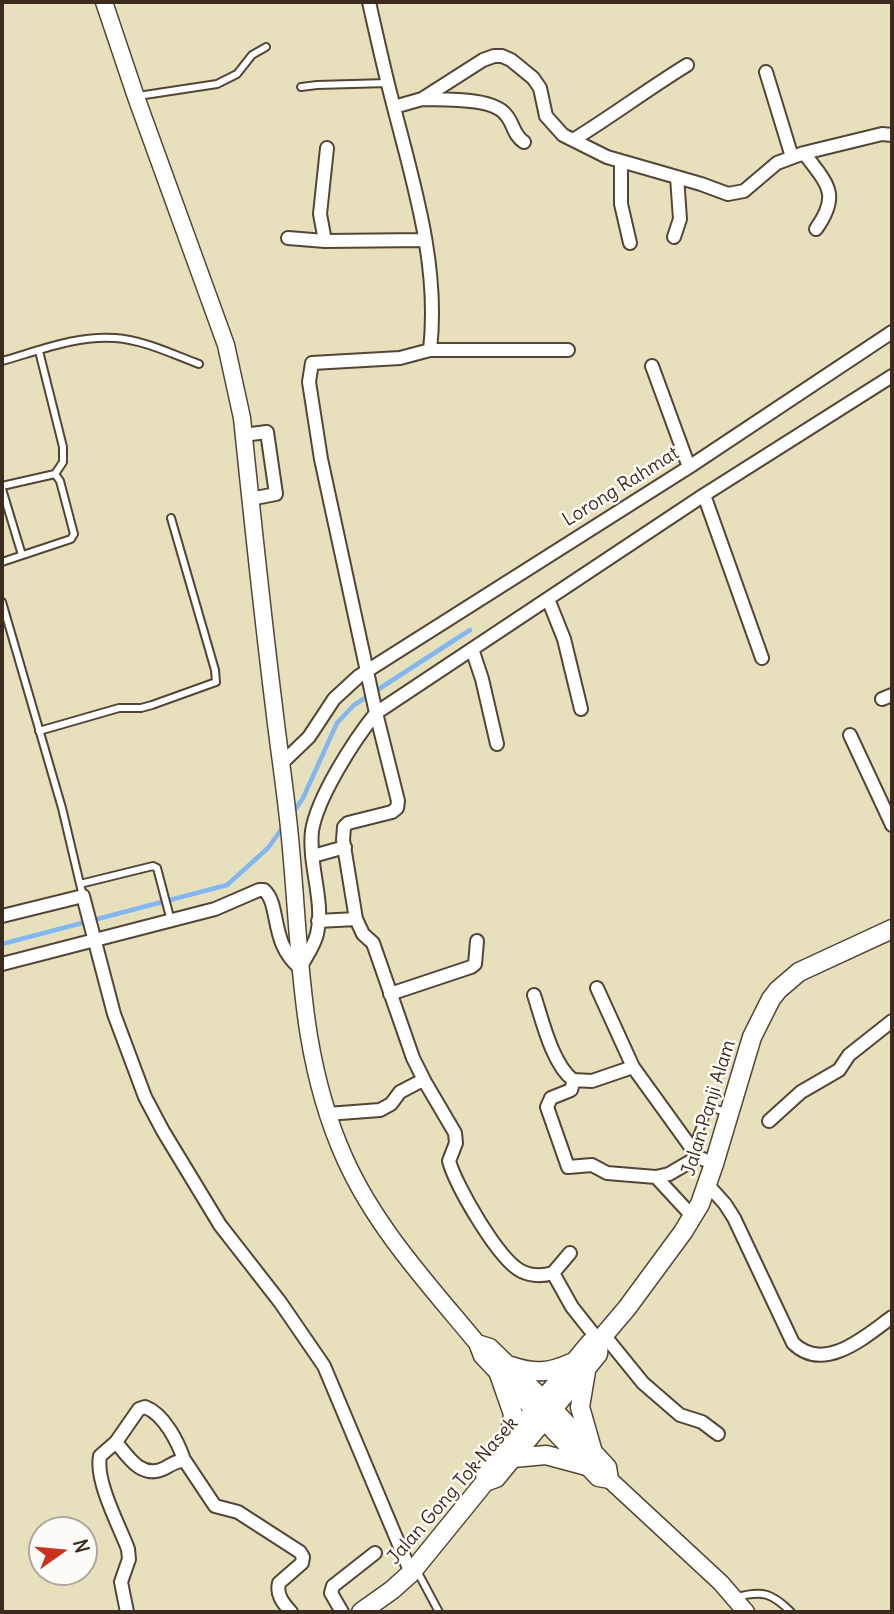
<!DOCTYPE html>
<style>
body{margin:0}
#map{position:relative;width:894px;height:1614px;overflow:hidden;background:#e6e0bc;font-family:Delius,sans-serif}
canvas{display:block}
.frame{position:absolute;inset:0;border:4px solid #3b2a1e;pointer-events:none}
.north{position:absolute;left:28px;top:1516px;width:70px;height:70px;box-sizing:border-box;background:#fdfcf7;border:2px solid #afa8a0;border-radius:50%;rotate:75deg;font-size:19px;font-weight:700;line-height:28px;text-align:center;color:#3b2a1e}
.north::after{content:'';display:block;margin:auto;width:24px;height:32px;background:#c8321e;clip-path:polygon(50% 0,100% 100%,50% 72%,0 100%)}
</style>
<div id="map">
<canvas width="894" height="1614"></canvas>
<div class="frame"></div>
<div class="north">N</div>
</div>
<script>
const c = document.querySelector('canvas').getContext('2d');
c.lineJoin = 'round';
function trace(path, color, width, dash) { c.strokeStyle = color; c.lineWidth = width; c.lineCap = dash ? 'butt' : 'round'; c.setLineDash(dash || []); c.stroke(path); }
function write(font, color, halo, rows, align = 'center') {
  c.font = font + ' Delius,sans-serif'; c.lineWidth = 5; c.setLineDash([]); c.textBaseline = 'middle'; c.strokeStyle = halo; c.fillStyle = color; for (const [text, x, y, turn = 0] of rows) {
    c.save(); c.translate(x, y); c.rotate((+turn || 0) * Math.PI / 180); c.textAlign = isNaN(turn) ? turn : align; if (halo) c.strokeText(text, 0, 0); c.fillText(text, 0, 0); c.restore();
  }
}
trace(new Path2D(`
 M 292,814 L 303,798 L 337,723 L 354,705 L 470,630
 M 2,944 L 227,885 L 268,848 L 283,827`), '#82b7f1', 4.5);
const service = new Path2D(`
 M 301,87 L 317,85 L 388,83
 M 138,96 L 217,84 L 237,74 L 252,55 L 266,47
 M 39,351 L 63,447 L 63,462 L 55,474
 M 2,361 C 38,351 77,335 115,338 C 144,340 172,354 199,364
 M 2,486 L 55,474 L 60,481 L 74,534 L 71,539 L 2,562
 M 2,489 L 22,555
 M 2,602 L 62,808 L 80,884
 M 39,731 L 119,708 L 141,708 L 152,705 L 216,682 L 215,670 L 171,518
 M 83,896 L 80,884 L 153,866 L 157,868 L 171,921
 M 692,1148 L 708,1109 L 711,1108 L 728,1112
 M 416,1569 L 439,1612
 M 737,1597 C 762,1590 772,1593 791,1612`);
const minor = new Path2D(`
 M 369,2 C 376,33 383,65 391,96 C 412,179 440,264 430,350 L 400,358 L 312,363 L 309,382 L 321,459 L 376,713 L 398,801 L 397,808 L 392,812 L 348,823 L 344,827 L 343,840 L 356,919 L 363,934 L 373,943 L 413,1058 L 425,1082 L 455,1133 L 456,1143 L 449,1161 C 456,1186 498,1259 521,1271 C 531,1276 543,1276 553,1273 L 570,1253
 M 766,72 L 792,157
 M 422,99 C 443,100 493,97 506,115 C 514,124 513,135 524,142
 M 394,107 L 422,99 L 483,60 L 494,56 L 502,56 L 511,60 L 533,78 L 540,88 L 546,116 L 563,135 L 607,157 L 701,184 L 728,194 L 744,191 L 777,163 L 804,153 L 882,134 L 892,135
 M 573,140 C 612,116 648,89 687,65
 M 327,148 L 320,214 L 325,241 L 425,240
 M 804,153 C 827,184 841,194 816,229
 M 621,161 L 621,204 L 630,243
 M 674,237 L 680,219 L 677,177
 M 288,238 L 325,241
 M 430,350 L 568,350
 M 652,366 L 689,467
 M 243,435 L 267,432 L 276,494 L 250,499
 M 704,495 L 762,658
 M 548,599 L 564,639 L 581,709
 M 472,649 L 482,679 L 497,744
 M 882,699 L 892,695
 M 850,735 L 892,825
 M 281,764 L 309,737 L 334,699 L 359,676 L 689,467 L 892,332
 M 313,856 L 345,847
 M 2,916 L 83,896 L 114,1014 L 145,1097 L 163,1131 L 220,1225 L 280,1302 L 324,1366 L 411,1573
 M 318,921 L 356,919
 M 2,964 L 215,909 L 259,890 L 264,890 C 281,905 269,942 300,968 C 306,957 314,946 317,934 C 325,901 308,865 312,831 C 317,798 354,740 376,713 L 704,495 L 892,376
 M 597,988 L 633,1067 L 698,1157 L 705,1160
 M 390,994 L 471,967 L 475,964 L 477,941
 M 534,995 C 542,1019 552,1064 573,1080 L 592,1081 L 633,1067
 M 574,1080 L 571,1090 L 551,1098 L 547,1107 L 568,1167 L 592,1165 L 607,1173 L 656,1177 L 669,1174 L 698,1157
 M 327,1114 L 380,1110 L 391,1104 L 400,1092 L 423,1080
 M 769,1121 L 801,1092 L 839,1070 L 849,1055 L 892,1021
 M 656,1177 L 693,1217
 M 708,1185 L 725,1204 L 734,1218 L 793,1343 C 824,1374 866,1336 892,1317
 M 553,1273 L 572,1307 L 599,1341
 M 604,1335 L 643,1383 L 680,1415 L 702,1422 L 718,1434
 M 116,1442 C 128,1457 142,1480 165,1468 C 172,1464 178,1460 185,1461 L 215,1506 L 238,1512 L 300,1552 L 303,1557 L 302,1563 L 279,1583 C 276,1595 283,1603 291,1612
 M 127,1612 L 121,1582 L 129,1559 L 128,1549 C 119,1525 95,1481 100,1456 L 116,1442 L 139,1409 L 145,1407 C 164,1414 178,1442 184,1460
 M 342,1612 L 331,1593 L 333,1586 L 375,1553`);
const tertiary = new Path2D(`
 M 104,2 L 136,97 L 226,345 L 242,418 C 252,515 262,611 274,707 C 279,751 286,794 290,838 C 301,949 298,1055 345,1159 C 376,1228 429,1285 477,1343 L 482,1356 L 598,1478 L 610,1480 L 721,1583 L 746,1612
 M 477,1343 L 490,1347 L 553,1408 L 608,1467 L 610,1480`);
const secondary = new Path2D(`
 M 511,1366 C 535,1374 549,1373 571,1363
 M 586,1371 L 580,1407 L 592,1449
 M 499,1374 L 513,1414 L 509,1440
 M 513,1458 L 546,1455 L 587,1466
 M 485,1482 L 486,1469 L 590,1343 L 599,1341 L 627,1308 L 683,1232 L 700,1204 L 714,1164 L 752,1037 L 771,999 L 778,990 L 799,972 L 892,929
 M 361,1612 L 392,1590 L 411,1573 L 485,1482 L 496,1478 L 598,1354 L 599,1341`);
trace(service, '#554536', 10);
trace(minor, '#554536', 16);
trace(tertiary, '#554536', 19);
trace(secondary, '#554536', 21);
trace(service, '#fff', 6);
trace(minor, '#fff', 12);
trace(tertiary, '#fff', 16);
trace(secondary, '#fff', 18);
write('19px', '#3b2a1e', '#fdfcf7', [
 ["Lorong Rahmat",621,487,-32],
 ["Jalan Panji Alam",709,1108,-73],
 ["Jalan Gong Tok Nasek",453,1491,-49]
]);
</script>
